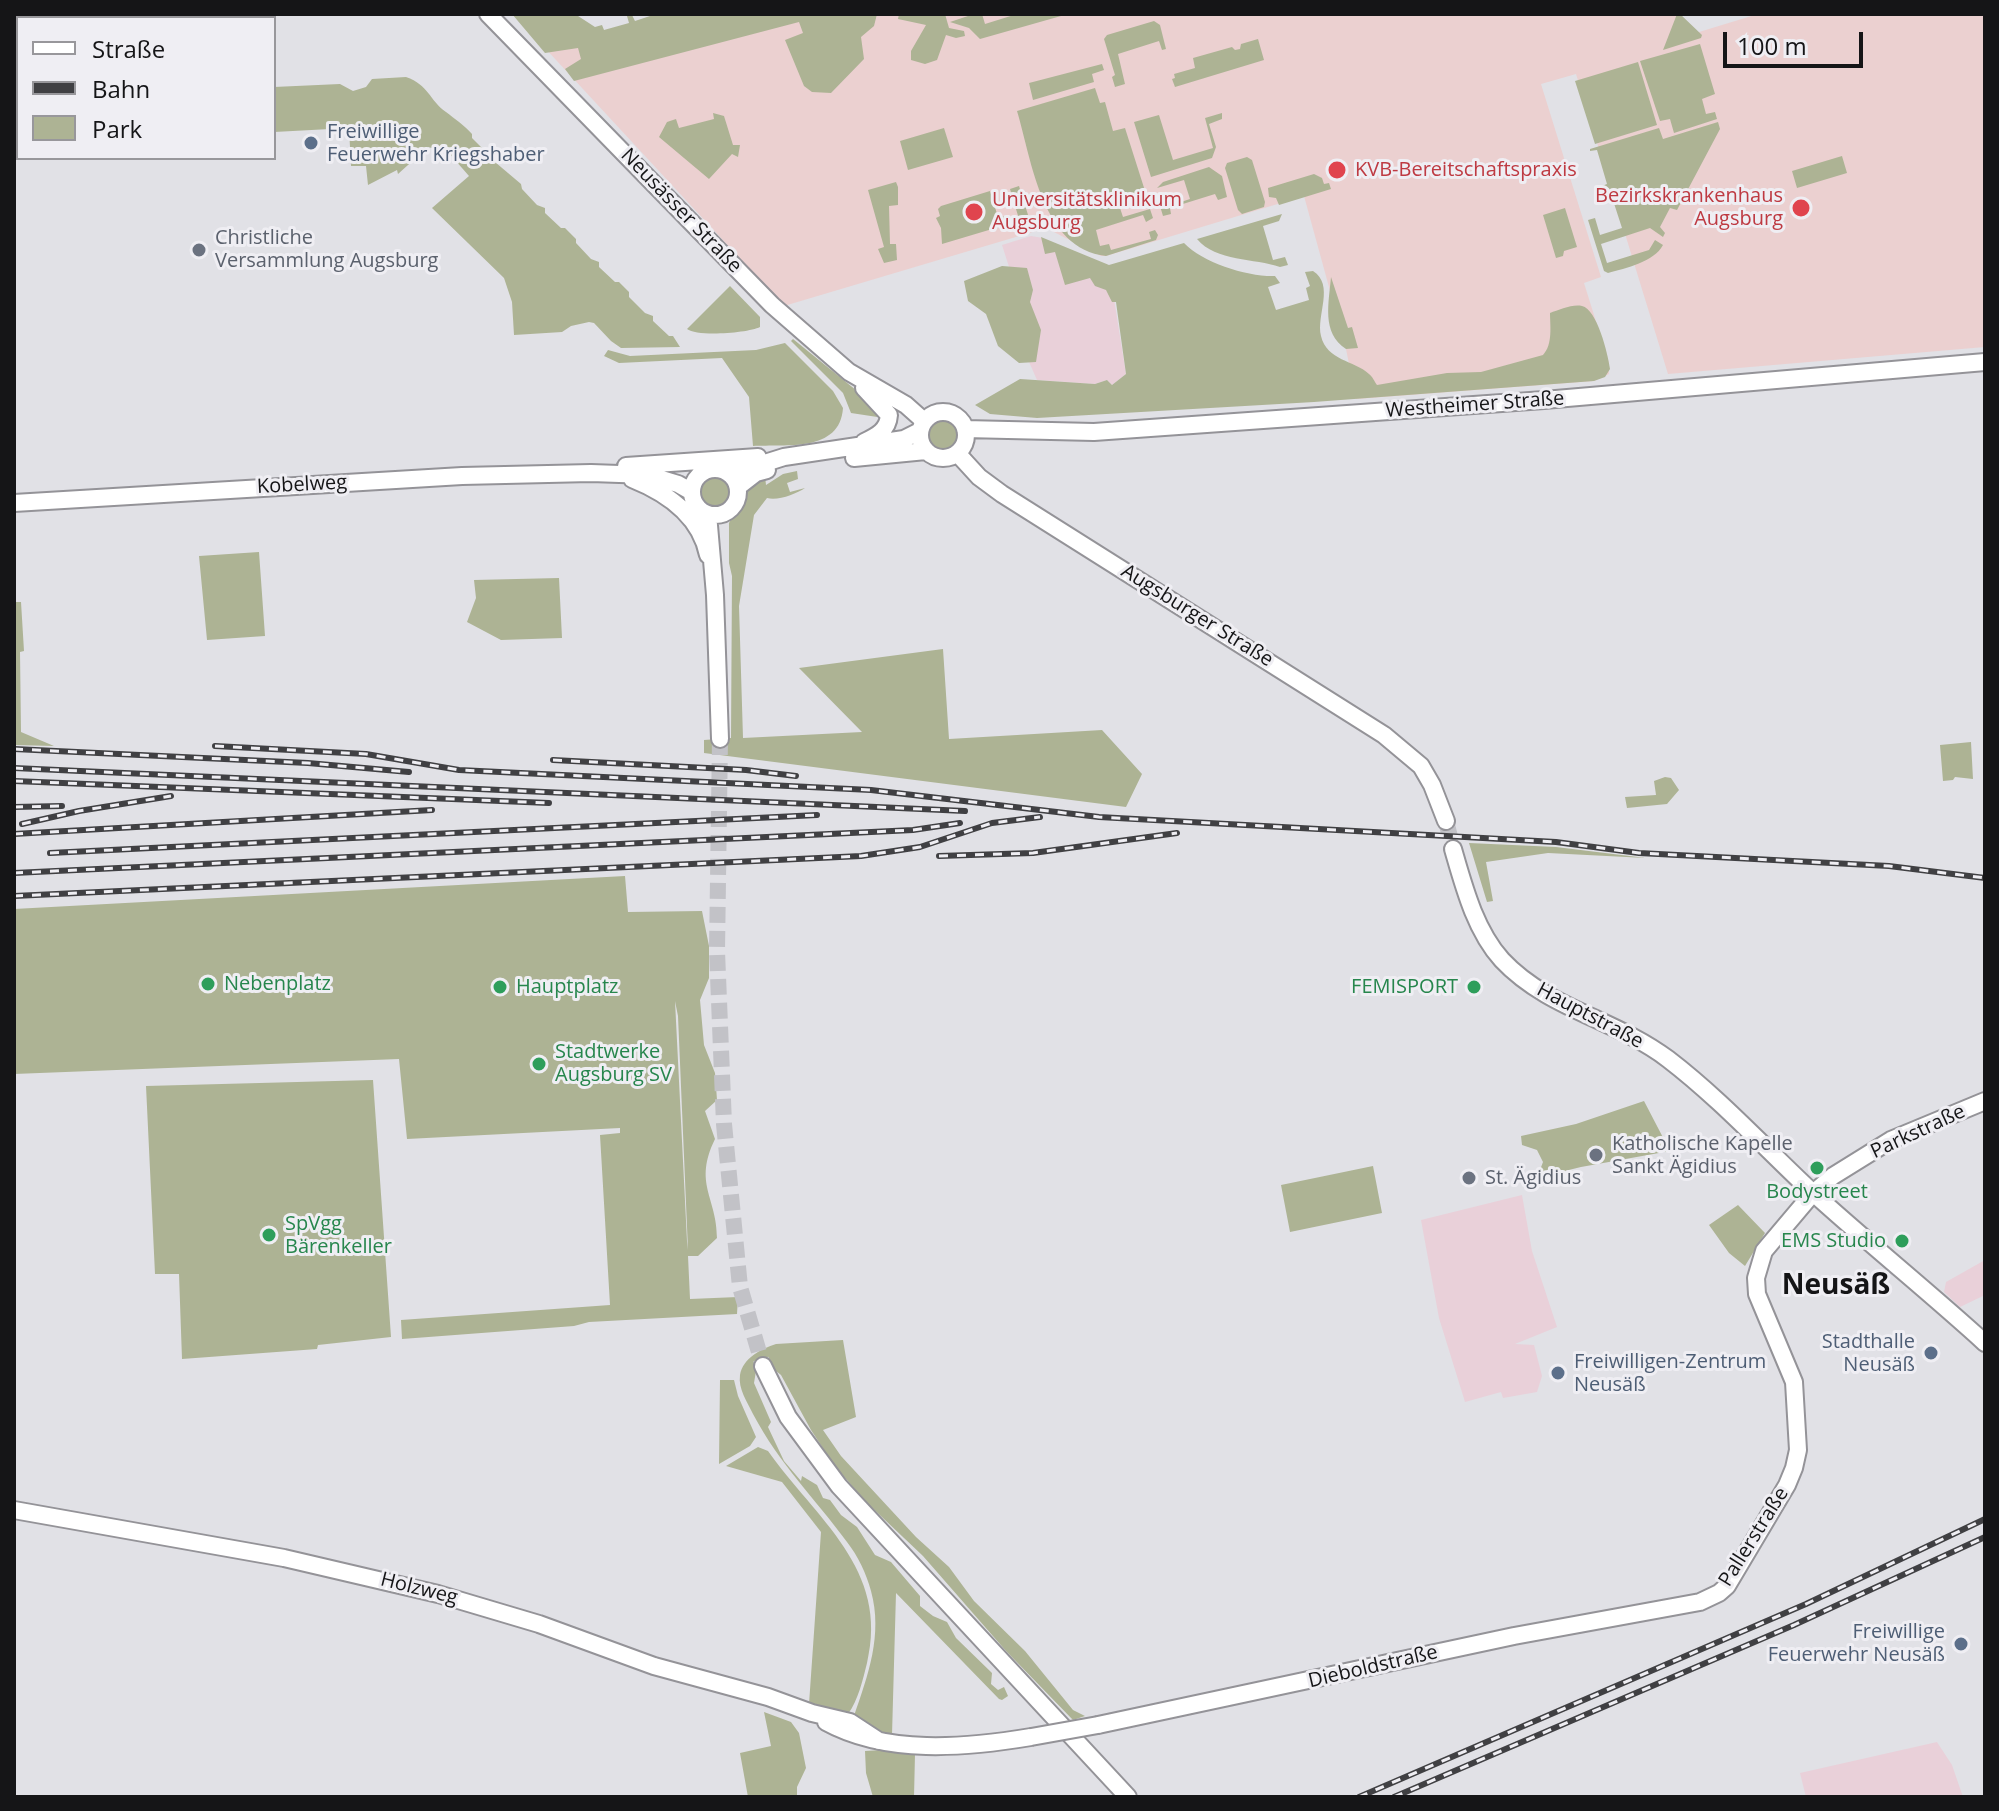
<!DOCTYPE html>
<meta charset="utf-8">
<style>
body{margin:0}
#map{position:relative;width:1999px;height:1811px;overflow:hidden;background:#e1e1e6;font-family:"Open Sans",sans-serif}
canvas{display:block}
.frame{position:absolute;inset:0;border:16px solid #151517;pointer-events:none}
.legend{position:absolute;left:16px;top:16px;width:260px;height:144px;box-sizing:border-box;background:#efeef3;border:2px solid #98979b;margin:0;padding:10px 14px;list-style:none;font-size:24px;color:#151517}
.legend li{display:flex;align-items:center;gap:16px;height:40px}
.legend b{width:40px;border:2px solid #98979b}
.scale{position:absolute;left:1723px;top:32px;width:140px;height:36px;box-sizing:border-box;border:4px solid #151517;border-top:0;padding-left:10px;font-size:24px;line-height:28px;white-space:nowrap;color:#151517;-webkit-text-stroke:6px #efeef3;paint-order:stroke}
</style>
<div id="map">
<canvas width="1999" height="1811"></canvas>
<div class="frame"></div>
<ul class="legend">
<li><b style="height:10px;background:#fff"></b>Straße</li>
<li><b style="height:10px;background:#404043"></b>Bahn</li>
<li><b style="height:22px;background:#adb394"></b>Park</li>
</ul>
<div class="scale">100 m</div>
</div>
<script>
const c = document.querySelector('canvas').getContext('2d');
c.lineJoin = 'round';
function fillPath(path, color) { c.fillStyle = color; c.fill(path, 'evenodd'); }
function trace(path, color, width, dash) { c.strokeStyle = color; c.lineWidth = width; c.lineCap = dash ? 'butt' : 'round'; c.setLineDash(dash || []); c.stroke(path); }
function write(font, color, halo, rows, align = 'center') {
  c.font = font + ' "Open Sans",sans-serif'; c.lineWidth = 6; c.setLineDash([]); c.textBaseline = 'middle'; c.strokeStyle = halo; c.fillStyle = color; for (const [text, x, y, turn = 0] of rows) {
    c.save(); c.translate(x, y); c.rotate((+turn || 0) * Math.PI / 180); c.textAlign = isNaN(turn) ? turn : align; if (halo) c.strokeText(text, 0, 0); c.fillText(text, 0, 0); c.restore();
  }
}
fillPath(new Path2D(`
 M 1031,236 L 1043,238 L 1055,249 L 1110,274 L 1126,374 L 1112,385 L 1107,380 L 1095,384 L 1037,380 L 1026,355 L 1036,351 L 1002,245 Z
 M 1522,1195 L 1532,1251 L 1557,1327 L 1515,1344 L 1534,1345 L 1542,1376 L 1537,1392 L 1503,1398 L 1501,1392 L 1465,1402 L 1439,1318 L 1421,1220 Z
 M 1985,1260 L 1985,1295 L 1960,1307 L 1944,1292 L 1946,1282 Z
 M 1937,1742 L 1952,1765 L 1963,1797 L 1806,1797 L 1800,1773 Z`), '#e9d0d9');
fillPath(new Path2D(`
 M 670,14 L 1677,14 L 1686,36 L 1758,14 L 1985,14 L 1985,347 L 1668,374 L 1576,74 L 1541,84 L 1601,277 L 1584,283 L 1609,363 L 1609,374 L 1594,381 L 1356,399 L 1346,349 L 1304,196 L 1106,256 L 1101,256 L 1046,228 L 784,306 L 544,47 Z`), '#ebd0d0');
fillPath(new Path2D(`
 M 512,14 L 575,14 L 595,27 L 602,25 L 604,30 L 629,23 L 627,16 L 632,15 L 635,21 L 656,14 L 877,14 L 874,26 L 861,37 L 864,59 L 831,93 L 812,92 L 804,86 L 785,40 L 803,33 L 799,22 L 574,81 L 565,69 L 581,59 L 578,48 L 545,53 Z
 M 899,14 L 945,14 L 949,28 L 964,31 L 965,36 L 956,38 L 946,35 L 937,60 L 925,64 L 911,60 L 911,51 L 926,25 L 898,19 Z
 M 974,14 L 982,14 L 985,24 L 1017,14 L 1061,16 L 980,39 L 969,28 L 950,22 Z
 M 1677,14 L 1680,14 L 1702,35 L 1701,38 L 1663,50 Z
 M 1154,21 L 1160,25 L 1166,49 L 1162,50 L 1159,41 L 1118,54 L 1125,84 L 1115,87 L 1112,77 L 1115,75 L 1104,39 L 1107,35 Z
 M 1258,39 L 1264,60 L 1175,87 L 1172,79 L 1175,78 L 1174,74 L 1195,68 L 1193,58 L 1232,47 L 1235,50 L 1240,49 L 1241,44 Z
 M 1700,44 L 1715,94 L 1702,99 L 1706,114 L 1715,112 L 1717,119 L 1674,133 L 1670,119 L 1660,121 L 1640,61 Z
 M 1638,62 L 1657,125 L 1595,144 L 1575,81 Z
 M 1102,64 L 1104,70 L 1092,74 L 1094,82 L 1033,100 L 1029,83 Z
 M 406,77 C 429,85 429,100 446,112 C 455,119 464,125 472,134 L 472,138 L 488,154 L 492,154 L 495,162 L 521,184 L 522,189 L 537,205 L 545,208 L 545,213 L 561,228 L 565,228 L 576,239 L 576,243 L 591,259 L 599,262 L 599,267 L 615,282 L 619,282 L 629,292 L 629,297 L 645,313 L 653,316 L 653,321 L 669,336 L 673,336 L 680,347 L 621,348 L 611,341 L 594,323 L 589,322 L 571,326 L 562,332 L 514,335 L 512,302 L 504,278 L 432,208 L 469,176 L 448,152 L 428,147 L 398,174 L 397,170 L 368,185 L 366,166 L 351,166 L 349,128 L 274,132 L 274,87 L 340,84 L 353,91 L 366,87 L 372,79 Z
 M 1095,88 L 1100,103 L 1105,102 L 1113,131 L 1125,128 L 1146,194 L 1118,202 L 1123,217 L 1150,209 L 1153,218 L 1146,222 L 1143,215 L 1096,230 L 1100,246 L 1109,244 L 1111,250 L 1151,239 L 1149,232 L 1155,230 L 1158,235 L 1156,240 L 1106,256 C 1042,249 1032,161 1017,111 Z
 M 713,113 L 724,116 L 733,145 L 740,145 L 738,157 L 732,154 L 709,179 L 659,137 L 667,122 L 676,119 L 679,128 L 714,119 Z
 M 1222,113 L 1222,119 L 1209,124 L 1216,147 L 1212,158 L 1151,177 L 1134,122 L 1159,115 L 1173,160 L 1213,148 L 1205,118 Z
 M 1718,122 L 1720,129 L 1677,210 L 1670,208 L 1660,227 L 1665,233 L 1663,237 L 1650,228 L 1601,244 L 1607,263 L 1649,250 L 1655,240 L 1663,245 C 1654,262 1626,268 1608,273 L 1604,271 L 1588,220 L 1595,218 L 1600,235 L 1622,228 L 1609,188 L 1602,189 L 1602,186 L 1607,184 L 1597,150 L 1590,151 L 1590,149 L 1659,128 L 1663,139 Z
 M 944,128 L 953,157 L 908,170 L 900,141 Z
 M 1842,156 L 1847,173 L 1797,188 L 1792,171 Z
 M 1247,157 L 1252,160 L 1265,202 L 1264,207 L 1242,214 L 1238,210 L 1225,168 L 1227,163 Z
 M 1209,167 L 1222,176 L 1227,197 L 1218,200 L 1215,194 L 1170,208 L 1171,214 L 1163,216 L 1160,206 L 1163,208 L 1190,199 L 1184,180 L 1157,188 L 1163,182 Z
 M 1314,174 L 1322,178 L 1324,184 L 1329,183 L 1331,189 L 1279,205 L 1276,198 L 1269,197 L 1268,188 Z
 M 896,182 L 898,187 L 898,205 L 889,206 L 890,244 L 896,244 L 897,260 L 884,263 L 878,249 L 884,247 L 868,190 Z
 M 1019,186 L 1029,218 L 942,244 L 941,228 L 936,218 L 940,216 L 938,209 L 941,206 L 990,191 L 998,217 L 1005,216 L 1008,222 L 1019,219 L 1010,189 Z
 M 1565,208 L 1577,247 L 1564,251 L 1563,256 L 1556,258 L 1543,215 Z
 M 1282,214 L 1279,221 L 1263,226 L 1273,260 L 1285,257 L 1288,265 L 1280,267 C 1255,258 1216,262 1197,239 Z
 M 1041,237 L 1109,265 L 1184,243 C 1203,263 1248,277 1275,276 L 1280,283 L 1268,287 L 1276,310 L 1309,300 L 1306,288 L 1310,286 L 1305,272 L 1313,271 C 1335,285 1316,315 1321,336 C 1327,361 1354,360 1369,374 C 1373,377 1374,381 1377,385 L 1447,373 L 1481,372 L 1543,355 C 1553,344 1550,326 1550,313 C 1559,310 1572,304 1582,306 C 1597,309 1608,354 1610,369 L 1605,377 L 1594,381 L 1314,402 L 1037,418 L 990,414 L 975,405 L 1020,379 L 1095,384 L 1107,380 L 1112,385 L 1126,374 L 1116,302 L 1112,302 L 1106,290 L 1095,286 L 1090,278 L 1065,285 L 1055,252 L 1045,254 Z
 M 1002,266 L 1027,268 L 1033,290 L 1030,302 L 1041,330 L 1036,362 L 1019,363 L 998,346 L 986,314 L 968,301 L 964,281 Z
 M 1331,277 L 1348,328 L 1352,327 L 1358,348 L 1346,349 C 1321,333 1329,302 1331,277 Z
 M 730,286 L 760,317 L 760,327 C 748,333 697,337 687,329 Z
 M 793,339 L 878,408 L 884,418 L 851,413 L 843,393 L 791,341 Z
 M 785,343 L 833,391 L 843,408 C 840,453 785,444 753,446 L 749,397 L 722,358 L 619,363 L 604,356 L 608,350 L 630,356 L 756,350 Z
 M925 435a18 18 0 1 1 36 0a18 18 0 1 1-36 0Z
 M 797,471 L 798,479 L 787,483 L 790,492 L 805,488 C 796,494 778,501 767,498 L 754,515 L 739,606 L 743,738 L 862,732 L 799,668 L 943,649 L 949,739 L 1102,730 L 1142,774 L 1126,807 L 704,753 L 704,740 L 731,738 L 732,576 L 729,563 L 729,523 L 746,491 L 765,476 L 766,485 L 783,474 Z
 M697 492a18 18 0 1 1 36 0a18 18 0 1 1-36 0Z
 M 259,552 L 265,636 L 207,640 L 199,556 Z
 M 559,578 L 562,638 L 501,640 L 467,622 L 476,598 L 474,580 Z
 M 14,602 L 21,602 L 24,651 L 20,652 L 21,732 L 54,746 L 14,745 Z
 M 1971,742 L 1973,779 L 1955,777 L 1953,780 L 1943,781 L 1940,745 Z
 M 1665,777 L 1671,778 L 1679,790 L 1667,804 L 1627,808 L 1625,797 L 1656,795 L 1654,781 Z
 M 1469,843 L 1556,847 L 1646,858 L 1548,853 L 1486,862 L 1493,901 L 1487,902 Z
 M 625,876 L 628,912 L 702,911 L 709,946 L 709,978 L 700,1000 L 704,1045 L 715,1073 L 717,1100 L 705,1111 L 715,1139 C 693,1184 717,1197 717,1238 L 698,1256 L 688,1256 L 690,1299 L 738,1297 L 737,1314 L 589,1322 L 574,1326 L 402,1339 L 401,1320 L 610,1305 L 600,1135 L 620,1133 L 620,1128 L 407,1139 L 399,1059 L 14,1074 L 14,909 ZM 675,1001 L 678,1016 L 688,1250 L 687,1241 Z
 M 373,1080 L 391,1337 L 318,1345 L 317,1349 L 182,1359 L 179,1274 L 155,1274 L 146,1086 Z
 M 1644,1101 L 1670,1151 L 1581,1167 L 1528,1180 L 1540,1170 L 1543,1162 L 1537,1150 L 1522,1145 L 1521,1136 L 1576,1124 Z
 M 1373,1166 L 1382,1213 L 1290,1232 L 1281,1185 Z
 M 1738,1205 L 1765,1233 L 1745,1266 L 1729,1253 L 1709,1225 Z
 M 843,1340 L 856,1417 L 823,1430 L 841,1456 L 916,1537 L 949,1567 L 974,1601 L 1025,1651 L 1073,1710 L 1085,1716 L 1073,1720 L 1006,1651 L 923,1556 L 866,1502 L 834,1465 L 811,1430 L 781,1375 L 771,1367 L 763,1366 L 756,1371 L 754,1383 L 771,1422 L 768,1427 L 784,1461 L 801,1481 L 802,1476 L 817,1485 L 823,1498 L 830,1500 L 841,1515 L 857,1527 L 875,1555 L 891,1562 L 920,1596 L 920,1606 L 933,1616 L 947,1622 L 956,1638 L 992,1673 L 991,1684 L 998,1690 L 1004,1687 L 1008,1696 L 1002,1700 L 999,1699 L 896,1593 L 892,1735 L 872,1729 L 854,1716 C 868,1675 883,1635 871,1591 C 866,1573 858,1556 847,1542 C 814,1497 780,1465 753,1414 C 747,1401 738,1389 740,1375 C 743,1358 761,1349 776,1344 Z
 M 720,1380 L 734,1380 L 738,1396 L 756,1437 L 750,1446 L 719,1464 Z
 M 758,1447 L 768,1451 C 816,1519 890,1569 867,1663 C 863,1679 858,1701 848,1714 L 809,1704 L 821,1532 L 782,1482 L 726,1466 Z
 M 764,1712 L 791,1722 L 799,1733 L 806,1768 L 797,1787 L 797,1797 L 748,1797 L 740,1753 L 771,1746 Z
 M 882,1750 L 915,1754 L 914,1797 L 873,1797 L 866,1773 L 865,1751 Z`), '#adb394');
trace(new Path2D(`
 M 720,739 L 717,951 L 724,1124 L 740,1287 L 763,1366
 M 1446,821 L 1453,849`), '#c2c2c7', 16, [16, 8]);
const secondary = new Path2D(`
 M 488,14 L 772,305 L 849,372 L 906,405 L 924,421
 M 864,388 L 889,415 C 888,430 877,436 864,442
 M920 435a23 23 0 1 1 46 0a23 23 0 1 1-46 0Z
 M 965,429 L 1094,432 L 1544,400 L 1985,362
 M 957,453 L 979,477 L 1002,494 L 1384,735 L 1421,766 L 1432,785 L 1446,821
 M 854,458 L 926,451
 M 626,466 L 758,457
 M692 492a23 23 0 1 1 46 0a23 23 0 1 1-46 0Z
 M 730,474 L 784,457 L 904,439 L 920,431
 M 632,479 C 667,493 700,515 708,555
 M 738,487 L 756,473 L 767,470
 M 14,503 L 462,476 L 591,473 L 648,475 L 678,484 L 692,492
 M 708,514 L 715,595 L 720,739
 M 1453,849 C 1464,887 1475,930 1502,960 C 1548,1009 1615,1019 1668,1059 C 1719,1098 1764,1147 1811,1191 C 1868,1243 1928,1291 1985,1343
 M 763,1366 L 788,1417 L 839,1486 L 1128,1797
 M 14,1510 L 284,1558 L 438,1594 L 539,1624 L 654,1666 L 768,1697 L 812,1713 L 850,1722 L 879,1741
 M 826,1722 C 886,1755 965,1748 1031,1737
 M 1098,1725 L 1514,1636 L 1700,1602 L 1719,1593 L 1727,1586 L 1787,1485 L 1794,1468 L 1798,1450 L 1794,1382 L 1757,1294 L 1756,1278 L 1764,1251 L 1813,1193 L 1833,1176 L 1891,1140 L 1985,1101`);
trace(secondary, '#949398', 20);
trace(secondary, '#fff', 16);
const rail = new Path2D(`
 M 215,746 L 366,754 L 459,770 L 871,790 L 1099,817 L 1556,842 L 1639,853 L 1889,866 L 1985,878
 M 14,749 L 308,763 L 409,772
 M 553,760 L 746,770 L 796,776
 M 14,768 L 965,811
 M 14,781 L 549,803
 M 14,807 L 62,806
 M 22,824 L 79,811 L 171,796
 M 14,834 L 432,810
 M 50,853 L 817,815
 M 939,856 L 1033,853 L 1177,833
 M 14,873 L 913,830 L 960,823
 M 14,896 L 861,856 L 920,847 L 992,823 L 1040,817
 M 1359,1797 L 1806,1604 L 1985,1519
 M 1394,1797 L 1794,1625 L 1985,1537`);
trace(rail, '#404043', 6);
trace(rail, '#efeef3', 3, [9]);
const secondaryBridge = new Path2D(`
 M 1031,1737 L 1098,1725`);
trace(secondaryBridge, '#949398', 20, []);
trace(secondaryBridge, '#fff', 16);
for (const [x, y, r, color] of [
 [311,143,8,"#5c6f8a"],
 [1337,170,10,"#e0444e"],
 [1801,208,10,"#e0444e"],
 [974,212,10,"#e0444e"],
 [199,250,8,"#6b7280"],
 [208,984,8,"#2e9e5b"],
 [500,987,8,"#2e9e5b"],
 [1474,987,8,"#2e9e5b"],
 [539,1064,8,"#2e9e5b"],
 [1596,1155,8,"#6b7280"],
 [1817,1168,8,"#2e9e5b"],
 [1469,1178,8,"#6b7280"],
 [269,1235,8,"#2e9e5b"],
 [1902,1241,8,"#2e9e5b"],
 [1931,1353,8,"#5c6f8a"],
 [1558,1373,8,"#5c6f8a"],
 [1961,1644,8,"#5c6f8a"]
]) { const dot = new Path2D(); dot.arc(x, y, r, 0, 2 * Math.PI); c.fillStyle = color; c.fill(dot); trace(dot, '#efeef3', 3); }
write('20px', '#4e5e75', '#efeef3', [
 ["Freiwillige",327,132],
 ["Feuerwehr Kriegshaber",327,155],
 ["Stadthalle",1915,1342,"right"],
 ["Neusäß",1915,1365,"right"],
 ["Freiwilligen-Zentrum",1574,1362],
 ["Neusäß",1574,1385],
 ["Freiwillige",1945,1632,"right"],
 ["Feuerwehr Neusäß",1945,1655,"right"]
], 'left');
write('20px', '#be3a42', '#efeef3', [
 ["KVB-Bereitschaftspraxis",1355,170],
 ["Bezirkskrankenhaus",1783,196,"right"],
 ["Augsburg",1783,219,"right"],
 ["Universitätsklinikum",992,200],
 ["Augsburg",992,223]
], 'left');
write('20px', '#151517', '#efeef3', [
 ["Neusässer Straße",681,211,46],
 ["Westheimer Straße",1475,405,-4],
 ["Kobelweg",302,485,-3],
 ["Augsburger Straße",1197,616,32],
 ["Hauptstraße",1590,1016,28],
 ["Parkstraße",1918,1132,-25],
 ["Pallerstraße",1754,1537,-58],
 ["Holzweg",419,1589,14],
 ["Dieboldstraße",1373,1667,-13]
]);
write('20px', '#5b616d', '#efeef3', [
 ["Christliche",215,238],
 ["Versammlung Augsburg",215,261],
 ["Katholische Kapelle",1612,1144],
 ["Sankt Ägidius",1612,1167],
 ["St. Ägidius",1485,1178]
], 'left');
write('20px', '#27864d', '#efeef3', [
 ["Nebenplatz",224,984],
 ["Hauptplatz",516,987],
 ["FEMISPORT",1458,987,"right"],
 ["Stadtwerke",555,1052],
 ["Augsburg SV",555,1075],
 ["Bodystreet",1817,1192,"center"],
 ["SpVgg",285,1224],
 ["Bärenkeller",285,1247],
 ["EMS Studio",1886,1241,"right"]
], 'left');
write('bold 28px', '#151517', '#efeef3', [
 ["Neusäß",1836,1286]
]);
</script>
